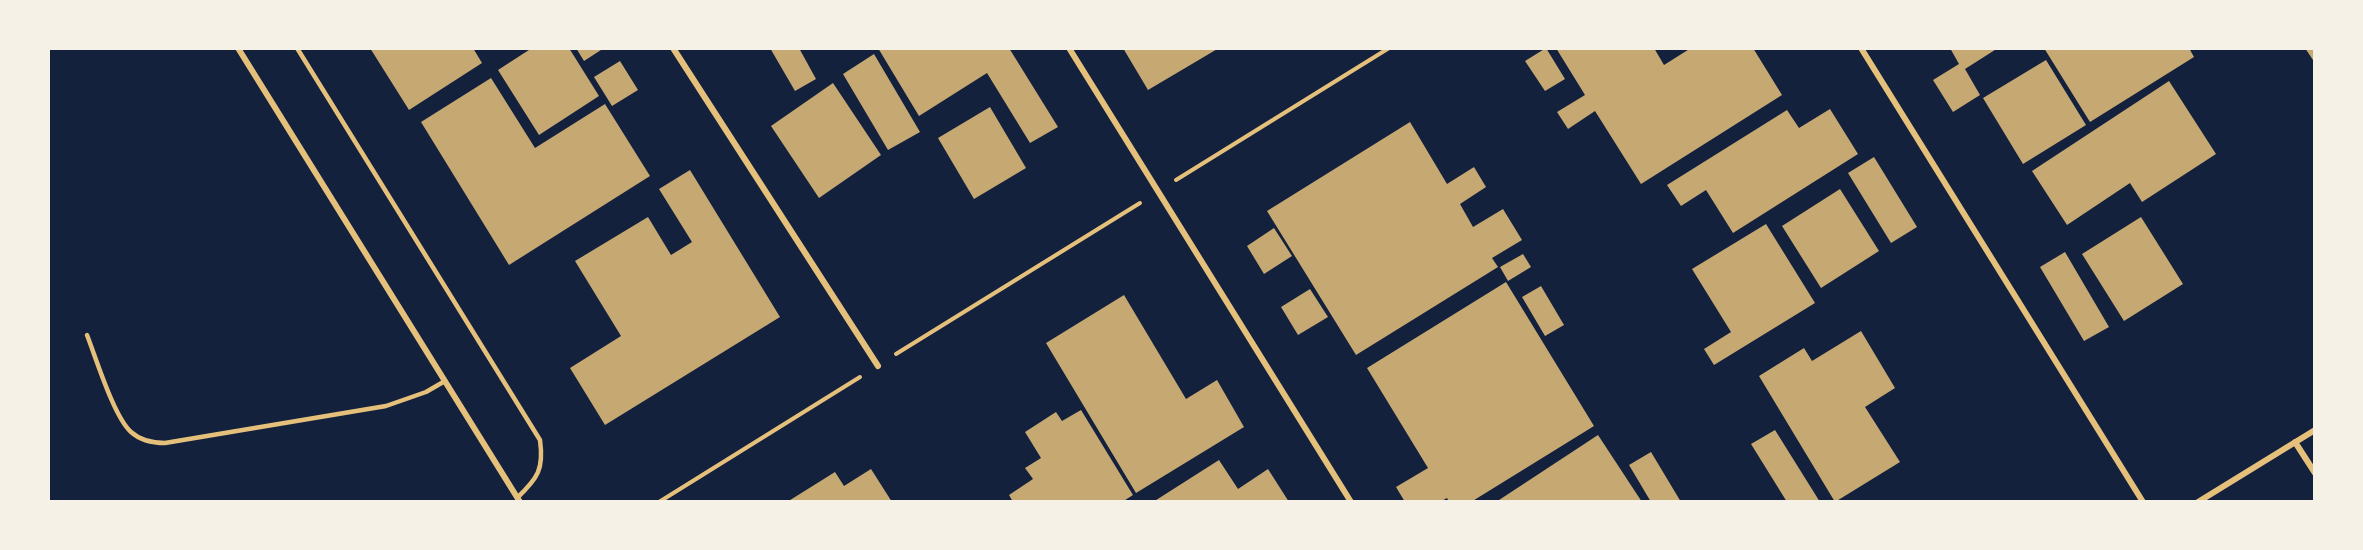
<!DOCTYPE html>
<style>
body{margin:0}
#map{position:relative;width:2363px;height:550px;overflow:hidden;background:#14213d;font-family:Poppins,sans-serif}
canvas{display:block}
.frame{position:absolute;inset:0;border:50px solid #f6f1e7;pointer-events:none}
</style>
<div id="map">
<canvas width="2363" height="550"></canvas>
<div class="frame"></div>
</div>
<script>
const c = document.querySelector('canvas').getContext('2d');
c.lineJoin = 'round';
function fillPath(path, color) { c.fillStyle = color; c.fill(path, 'evenodd'); }
function trace(path, color, width, dash) { c.strokeStyle = color; c.lineWidth = width; c.lineCap = dash ? 'butt' : 'round'; c.setLineDash(dash || []); c.stroke(path); }
fillPath(new Path2D(`
 M 370,48 L 473,48 L 482,63 L 409,110 Z
 M 532,48 L 569,48 L 599,96 L 539,135 L 498,70 Z
 M 576,48 L 604,48 L 584,61 Z
 M 770,48 L 799,48 L 816,79 L 795,91 Z
 M 878,48 L 1009,48 L 1058,127 L 1030,143 L 987,73 L 919,116 Z
 M 1123,48 L 1219,48 L 1148,90 Z
 M 1546,48 L 1565,79 L 1545,91 L 1525,61 Z
 M 1556,48 L 1654,48 L 1664,65 L 1691,48 L 1753,48 L 1782,95 L 1641,184 L 1595,111 L 1568,129 L 1557,112 L 1585,95 Z
 M 1950,48 L 1998,48 L 1965,69 L 1980,95 L 1953,112 L 1933,80 L 1959,64 Z
 M 2044,48 L 2189,48 L 2194,57 L 2090,122 Z
 M 2305,48 L 2315,48 L 2315,63 Z
 M 874,54 L 920,132 L 888,150 L 843,74 Z
 M 2046,60 L 2086,125 L 2023,164 L 1983,98 Z
 M 620,61 L 638,90 L 612,106 L 594,77 Z
 M 491,78 L 535,148 L 605,104 L 650,176 L 509,265 L 421,122 Z
 M 2169,81 L 2216,154 L 2142,202 L 2130,183 L 2067,225 L 2032,171 Z
 M 833,83 L 881,155 L 819,198 L 771,126 Z
 M 990,107 L 1026,168 L 974,199 L 938,138 Z
 M 1830,109 L 1858,154 L 1733,233 L 1706,190 L 1681,206 L 1667,185 L 1787,110 L 1799,128 Z
 M 1410,122 L 1447,184 L 1474,167 L 1486,187 L 1460,204 L 1473,227 L 1503,209 L 1522,240 L 1492,258 L 1498,267 L 1356,355 L 1267,211 Z
 M 1874,157 L 1917,227 L 1891,243 L 1848,173 Z
 M 690,170 L 780,317 L 605,425 L 570,368 L 621,336 L 575,261 L 648,217 L 671,255 L 692,242 L 659,189 Z
 M 1840,189 L 1879,251 L 1821,288 L 1782,226 Z
 M 2141,217 L 2183,284 L 2124,321 L 2082,254 Z
 M 1766,224 L 1815,303 L 1714,365 L 1704,349 L 1731,332 L 1692,269 Z
 M 1274,228 L 1292,256 L 1264,274 L 1247,246 Z
 M 2065,252 L 2109,327 L 2084,341 L 2040,267 Z
 M 1523,254 L 1531,267 L 1508,281 L 1500,267 Z
 M 1506,282 L 1594,426 L 1471,502 L 1449,502 L 1447,498 L 1440,502 L 1405,502 L 1396,487 L 1428,468 L 1367,368 Z
 M 1541,286 L 1564,325 L 1545,336 L 1522,297 Z
 M 1310,289 L 1328,317 L 1298,335 L 1281,307 Z
 M 1124,295 L 1186,399 L 1217,380 L 1244,427 L 1136,493 L 1046,343 Z
 M 1861,331 L 1895,388 L 1865,407 L 1900,462 L 1835,502 L 1759,376 L 1804,348 L 1812,361 Z
 M 1081,410 L 1133,495 L 1122,502 L 1013,502 L 1009,495 L 1033,479 L 1025,468 L 1041,458 L 1025,432 L 1056,412 L 1062,421 Z
 M 1775,430 L 1820,502 L 1787,502 L 1751,444 Z
 M 1598,435 L 1642,502 L 1496,502 Z
 M 1651,452 L 1681,502 L 1651,502 L 1629,465 Z
 M 1219,460 L 1238,489 L 1268,469 L 1289,502 L 1153,502 Z
 M 871,469 L 892,502 L 787,502 L 835,472 L 844,486 Z`), '#c6a872');
trace(new Path2D(`
 M 1176,180 L 1389,48
 M 896,354 L 1140,203
 M 659,502 L 860,377`), '#e5c07b', 4);
trace(new Path2D(`
 M 297,48 L 540,440 C 544,469 538,478 517,498
 M 87,335 C 96,358 114,417 131,432 C 141,441 152,443 165,443 L 386,406 L 426,392 L 445,381`), '#e5c07b', 4.5);
trace(new Path2D(`
 M 238,48 L 520,502
 M 673,48 L 878,366
 M 1069,48 L 1351,502
 M 1861,48 L 2143,502
 M 2295,442 L 2315,473
 M 2198,502 L 2315,430`), '#e5c07b', 6);
</script>
